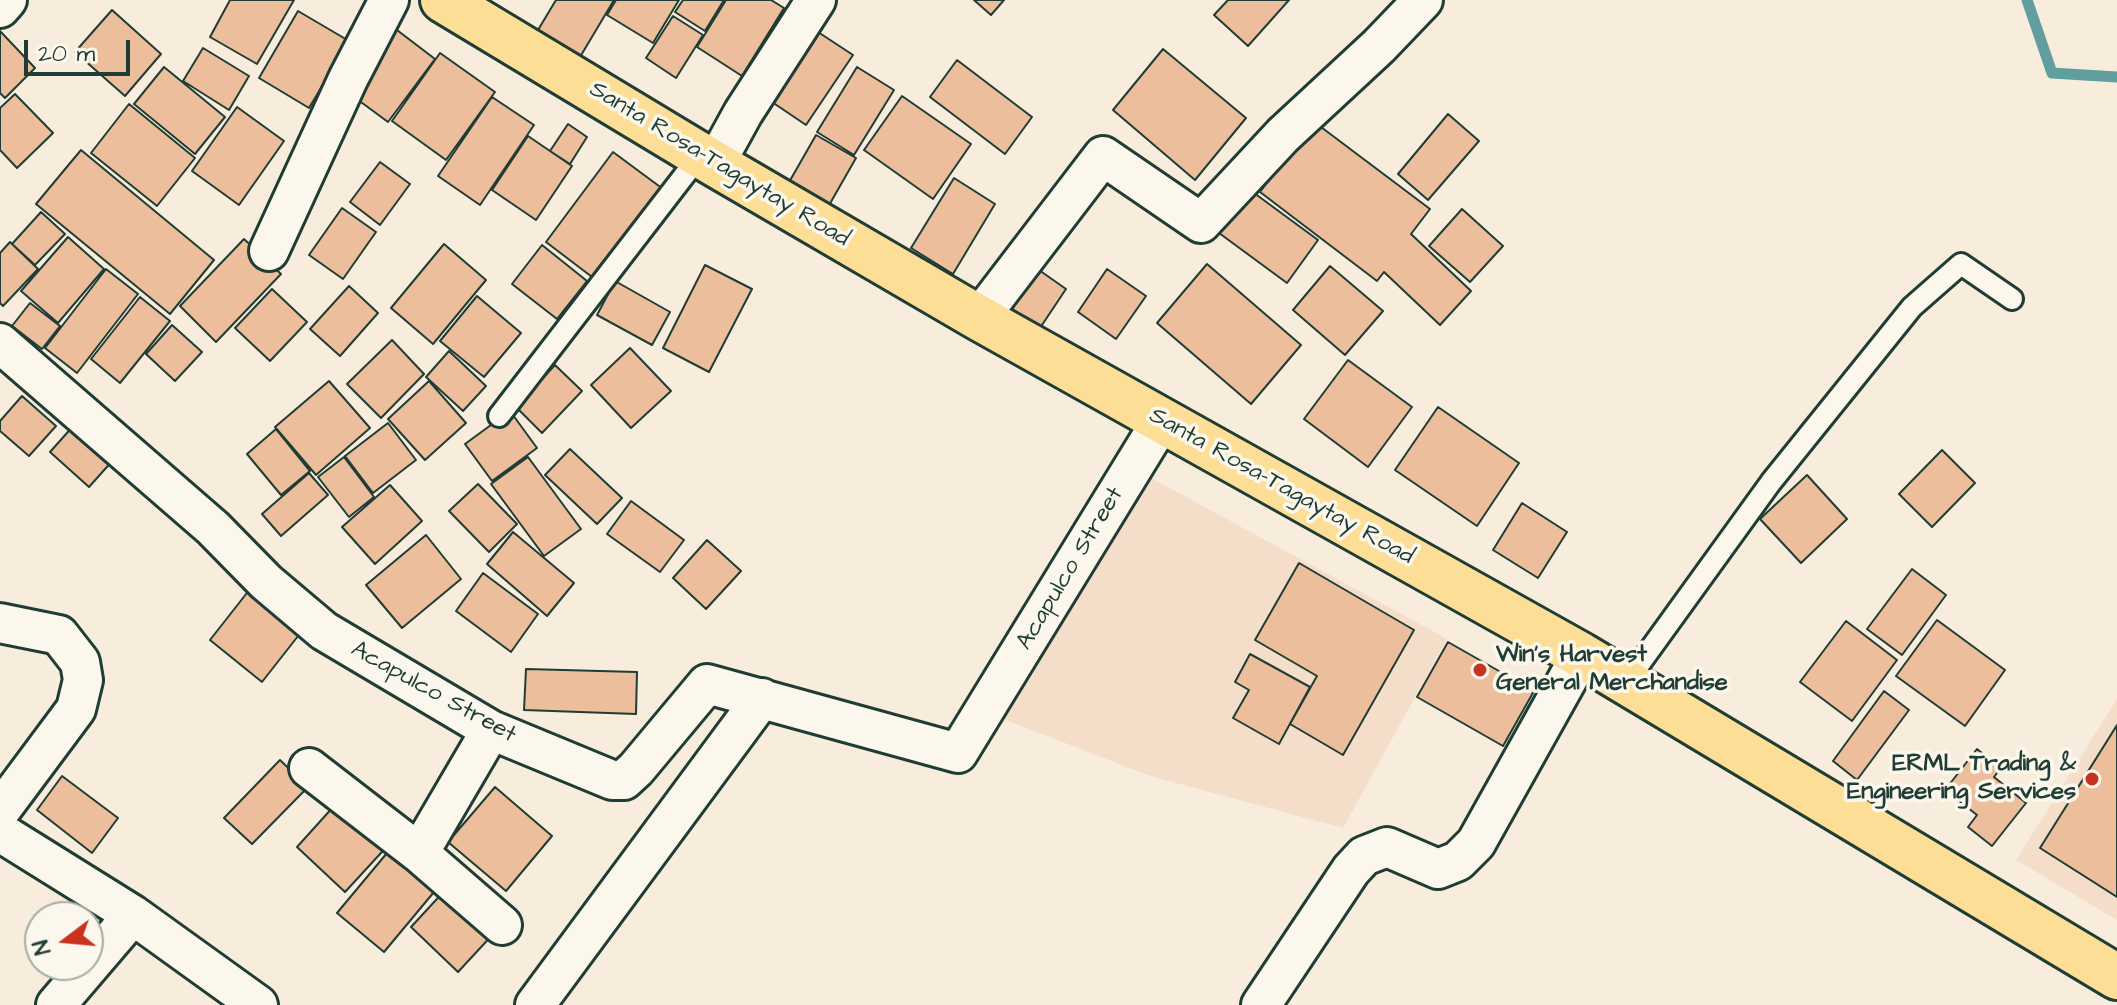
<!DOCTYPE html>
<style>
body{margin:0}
#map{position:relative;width:2117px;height:1005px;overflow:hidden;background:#f8ecdc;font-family:"Architects Daughter",sans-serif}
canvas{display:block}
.north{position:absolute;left:24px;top:901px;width:80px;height:80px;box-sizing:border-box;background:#fbf7ec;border:2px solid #a3ada2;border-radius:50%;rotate:254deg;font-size:22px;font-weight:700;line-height:32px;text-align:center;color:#1f3d34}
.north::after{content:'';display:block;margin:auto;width:28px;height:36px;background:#c8321e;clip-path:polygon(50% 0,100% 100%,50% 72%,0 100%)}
.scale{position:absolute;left:24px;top:40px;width:106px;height:36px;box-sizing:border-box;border:4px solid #1f3d34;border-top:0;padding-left:10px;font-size:24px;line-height:28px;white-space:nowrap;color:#1f3d34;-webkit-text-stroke:6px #fbf7ec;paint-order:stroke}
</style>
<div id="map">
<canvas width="2117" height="1005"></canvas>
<div class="north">N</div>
<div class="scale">20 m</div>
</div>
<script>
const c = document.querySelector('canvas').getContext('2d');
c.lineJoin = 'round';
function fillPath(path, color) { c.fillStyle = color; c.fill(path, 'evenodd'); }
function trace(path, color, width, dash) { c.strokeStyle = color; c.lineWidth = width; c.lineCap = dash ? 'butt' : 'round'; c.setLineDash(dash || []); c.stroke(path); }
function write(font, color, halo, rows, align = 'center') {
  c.font = font + ' "Architects Daughter",sans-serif'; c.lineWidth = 7; c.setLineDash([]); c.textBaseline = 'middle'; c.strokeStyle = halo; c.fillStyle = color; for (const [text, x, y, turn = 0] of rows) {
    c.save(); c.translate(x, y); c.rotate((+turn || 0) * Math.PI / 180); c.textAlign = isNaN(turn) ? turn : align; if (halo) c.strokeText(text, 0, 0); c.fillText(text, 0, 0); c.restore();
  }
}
fillPath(new Path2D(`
 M 1146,475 L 1447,639 L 1343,828 L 1147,775 L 991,714 Z
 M 2117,699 L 2117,920 L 2016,860 Z`), '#f4dec9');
trace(new Path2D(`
 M 2027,0 L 2052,73 L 2117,77`), '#619e9e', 11);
const building = new Path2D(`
 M 230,0 L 294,0 L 257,64 L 210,37 Z
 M 556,0 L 614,0 L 580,57 L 538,30 Z
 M 616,0 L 679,0 L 653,43 L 607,15 Z
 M 683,0 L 724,0 L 705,31 L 675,12 Z
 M 726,0 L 771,0 L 784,8 L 742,76 L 697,47 Z
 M 974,0 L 1004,0 L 991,15 Z
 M 1228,0 L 1289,0 L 1248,46 L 1214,15 Z
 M 112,10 L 161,54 L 125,96 L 75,52 Z
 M 298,11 L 349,41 L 309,108 L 259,78 Z
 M 673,16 L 703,35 L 676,78 L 646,58 Z
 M 393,27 L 435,59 L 388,122 L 346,91 Z
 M 815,30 L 853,55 L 806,125 L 769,100 Z
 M 0,31 L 35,68 L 5,98 L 0,93 Z
 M 203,48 L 249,76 L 229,110 L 183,81 Z
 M 1163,49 L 1246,118 L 1195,180 L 1113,110 Z
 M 440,53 L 495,92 L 446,160 L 392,121 Z
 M 957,60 L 1032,117 L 1005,154 L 930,97 Z
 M 164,67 L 225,117 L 195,154 L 134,104 Z
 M 857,67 L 894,90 L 854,155 L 817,132 Z
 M 15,94 L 53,133 L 17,168 L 0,150 L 0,108 Z
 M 902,96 L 971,144 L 933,199 L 864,150 Z
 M 492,97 L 534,125 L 480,205 L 438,176 Z
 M 129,104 L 195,158 L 157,206 L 91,153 Z
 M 237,107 L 284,141 L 239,205 L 192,171 Z
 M 1448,114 L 1479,141 L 1428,200 L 1398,174 Z
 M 1313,121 L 1430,209 L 1411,234 L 1471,291 L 1440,325 L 1384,272 L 1377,281 L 1260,192 Z
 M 568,124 L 587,137 L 570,164 L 550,151 Z
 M 816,135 L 856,158 L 828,207 L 788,184 Z
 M 528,136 L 572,166 L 536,220 L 492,190 Z
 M 81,150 L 214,260 L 170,314 L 36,204 Z
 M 613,152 L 663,189 L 596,280 L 546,242 Z
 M 380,162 L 410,184 L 380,225 L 350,202 Z
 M 954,178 L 995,204 L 953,274 L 911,248 Z
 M 1250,190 L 1318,240 L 1287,283 L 1219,233 Z
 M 342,208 L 376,232 L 343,279 L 309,255 Z
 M 1462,209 L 1503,246 L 1470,282 L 1429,246 Z
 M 41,212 L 65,234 L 35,265 L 12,244 Z
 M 68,237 L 104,269 L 58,323 L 21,291 Z
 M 244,239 L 281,274 L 216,342 L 180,306 Z
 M 10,242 L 38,269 L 3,306 L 0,303 L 0,253 Z
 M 444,244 L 486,280 L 433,344 L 391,308 Z
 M 542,245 L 587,281 L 557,319 L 512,284 Z
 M 1029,263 L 1066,289 L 1040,328 L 1002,302 Z
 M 1207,264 L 1301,345 L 1251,404 L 1157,323 Z
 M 705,265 L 752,289 L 709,372 L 663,348 Z
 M 1330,266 L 1383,311 L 1345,355 L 1293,310 Z
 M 106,269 L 138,294 L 77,373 L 45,348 Z
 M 1107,269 L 1146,296 L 1116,339 L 1078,312 Z
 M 615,281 L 670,312 L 652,345 L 597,315 Z
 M 349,286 L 378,313 L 340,356 L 310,329 Z
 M 272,289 L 307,322 L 270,361 L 235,328 Z
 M 477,296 L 521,333 L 484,377 L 440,341 Z
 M 140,297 L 170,321 L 120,383 L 91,359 Z
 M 30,303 L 60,326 L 42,349 L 12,326 Z
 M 172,325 L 202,352 L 175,381 L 146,354 Z
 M 392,340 L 424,374 L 381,418 L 347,384 Z
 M 630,348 L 671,391 L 631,428 L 591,385 Z
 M 449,351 L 486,386 L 463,411 L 426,377 Z
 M 1348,360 L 1412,407 L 1368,467 L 1304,419 Z
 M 555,365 L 582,391 L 542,433 L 516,407 Z
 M 329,381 L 370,428 L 316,475 L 275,427 Z
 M 429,381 L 466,423 L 425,460 L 388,419 Z
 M 22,396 L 56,426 L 29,456 L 0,431 L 0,421 Z
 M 1438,407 L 1519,463 L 1477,526 L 1395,470 Z
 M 510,411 L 537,448 L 492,481 L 465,444 Z
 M 388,423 L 416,460 L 373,493 L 345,456 Z
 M 75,424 L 114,459 L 89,487 L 50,452 Z
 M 276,429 L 310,471 L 281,495 L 247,454 Z
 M 570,449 L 622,498 L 597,524 L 545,475 Z
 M 1942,450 L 1975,483 L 1932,527 L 1899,494 Z
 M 344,457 L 374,497 L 349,517 L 318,477 Z
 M 528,457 L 581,529 L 544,556 L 491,484 Z
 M 309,473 L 328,495 L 281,536 L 262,514 Z
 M 1807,475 L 1847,519 L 1801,563 L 1760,519 Z
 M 478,484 L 517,524 L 489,552 L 449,511 Z
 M 390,485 L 422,521 L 375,564 L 342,527 Z
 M 631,501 L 684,540 L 660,572 L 607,534 Z
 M 1522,503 L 1567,532 L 1538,578 L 1493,550 Z
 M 513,532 L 574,583 L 547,616 L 487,564 Z
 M 426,535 L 461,579 L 402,628 L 366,585 Z
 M 707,540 L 741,571 L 706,609 L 673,578 Z
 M 1299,563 L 1414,630 L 1343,755 L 1290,724 L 1317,676 L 1255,640 Z
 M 1912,569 L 1946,595 L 1902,655 L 1867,629 Z
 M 483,573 L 538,614 L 511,652 L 456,611 Z
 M 250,589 L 302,631 L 262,682 L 210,640 Z
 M 1937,620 L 2005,670 L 1965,726 L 1896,676 Z
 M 1846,621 L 1897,660 L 1852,721 L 1800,682 Z
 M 1448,642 L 1534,691 L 1503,746 L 1417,697 Z
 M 1250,654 L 1310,687 L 1279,744 L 1233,718 L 1249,690 L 1235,682 Z
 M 526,669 L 637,672 L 636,714 L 524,710 Z
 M 1884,691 L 1909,710 L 1857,780 L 1833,761 Z
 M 2117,725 L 2117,897 L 2040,848 Z
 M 1977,749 L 2001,768 L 1994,777 L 2026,803 L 1992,846 L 1968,827 L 1977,815 L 1945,790 Z
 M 280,760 L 308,787 L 252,844 L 224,818 Z
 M 62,776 L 118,818 L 92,853 L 37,810 Z
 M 495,787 L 552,836 L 506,891 L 448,842 Z
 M 343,796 L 392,841 L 345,892 L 297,847 Z
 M 392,847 L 439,886 L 384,952 L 337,913 Z
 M 448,887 L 495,932 L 458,972 L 411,927 Z`);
fillPath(building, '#ecbe9c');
trace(building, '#1f3d34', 2);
const lane = new Path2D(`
 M 499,416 L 700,155
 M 1625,684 L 1771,482 L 1912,307 L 1961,264 L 2012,299`);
const street = new Path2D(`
 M 0,8 L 7,0
 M 715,164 L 743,113 L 816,0
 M 269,251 L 348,79 L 389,0
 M 979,318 L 1103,156 L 1201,223 L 1283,135 L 1379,46 L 1423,0
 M 0,343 L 213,528 L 266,582 L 324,631 L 491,730 L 612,780 L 624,780 L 636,769 L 707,684 L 958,753 L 1162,420
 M 0,623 L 59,635 L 80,662 L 83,680 L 76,709 L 0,811
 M 309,768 L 419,853 L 502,925
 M 0,832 L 133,915 L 258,1005
 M 419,853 L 491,730
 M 56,1005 L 133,915
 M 535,1005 L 762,698
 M 1261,1005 L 1351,870 L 1364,856 L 1387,847 L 1438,869 L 1458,861 L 1476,843 L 1581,655`);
const primary = new Path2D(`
 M 443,0 L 715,164 L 979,318 L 1581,655 L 2117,977`);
trace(lane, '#1f3d34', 26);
trace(street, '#1f3d34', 44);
trace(primary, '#1f3d34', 50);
trace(lane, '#fbf7ec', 20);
trace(street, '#fbf7ec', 38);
trace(primary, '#fdde96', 44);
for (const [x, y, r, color] of [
 [1480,670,8,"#c8321e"],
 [2092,779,8,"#c8321e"]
]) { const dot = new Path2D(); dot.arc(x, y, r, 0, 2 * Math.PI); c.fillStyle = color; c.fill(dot); trace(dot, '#fbf7ec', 3); }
write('24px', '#1f3d34', '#fbf7ec', [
 ["Santa Rosa-Tagaytay Road",719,165,31],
 ["Santa Rosa-Tagaytay Road",1281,487,29],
 ["Acapulco Street",1071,569,-59],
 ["Acapulco Street",433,693,29]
]);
write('bold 24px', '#1f3d34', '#fbf7ec', [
 ["Win's Harvest",1496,656],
 ["General Merchandise",1496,684],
 ["ERML Trading &",2076,765,"right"],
 ["Engineering Services",2076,793,"right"]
], 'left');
</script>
